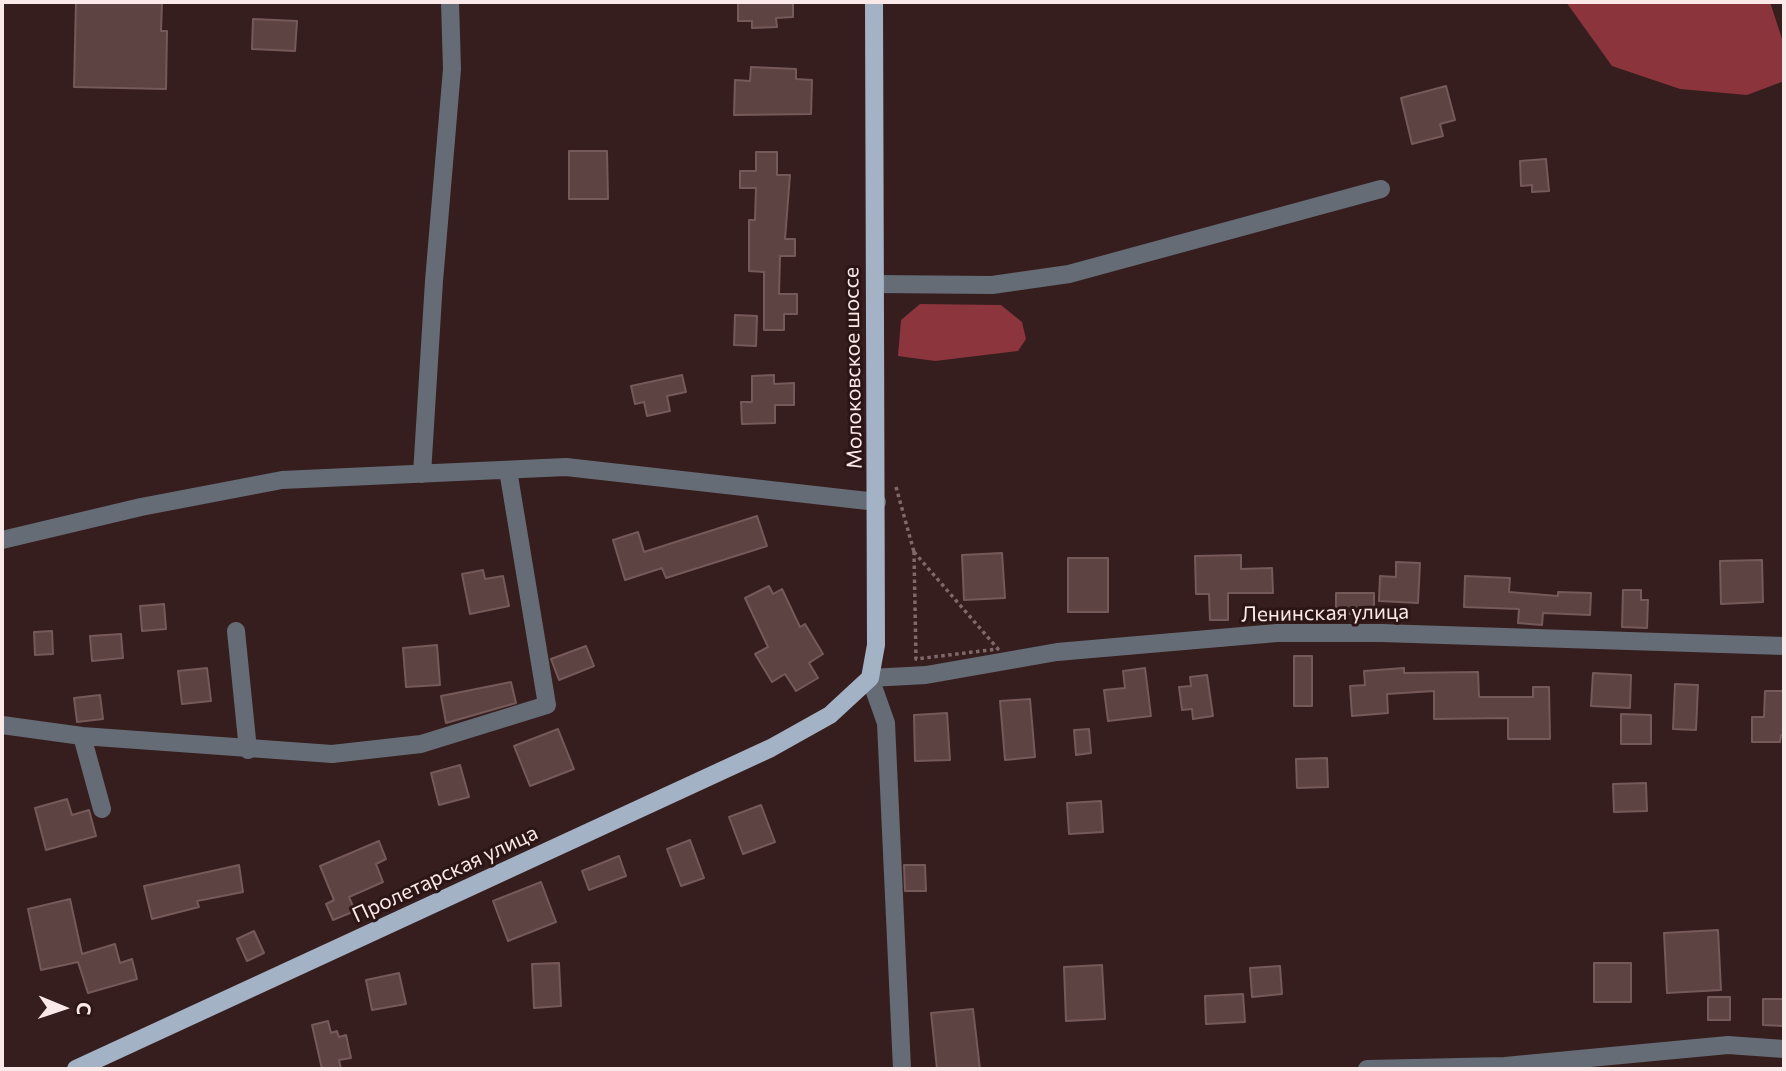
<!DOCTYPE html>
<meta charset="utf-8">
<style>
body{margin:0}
#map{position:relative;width:1786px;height:1071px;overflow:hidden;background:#361e1f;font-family:Commissioner,sans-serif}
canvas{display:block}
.frame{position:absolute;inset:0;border:4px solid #fae9e8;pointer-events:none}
.north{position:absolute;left:28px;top:973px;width:70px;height:70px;-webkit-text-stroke:5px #2c1515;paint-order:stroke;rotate:92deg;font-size:19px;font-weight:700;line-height:28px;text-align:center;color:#fae9e8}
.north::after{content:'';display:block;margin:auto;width:24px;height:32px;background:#fae9e8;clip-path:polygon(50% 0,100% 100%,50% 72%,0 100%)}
</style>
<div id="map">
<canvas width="1786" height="1071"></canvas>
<div class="frame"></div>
<div class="north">С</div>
</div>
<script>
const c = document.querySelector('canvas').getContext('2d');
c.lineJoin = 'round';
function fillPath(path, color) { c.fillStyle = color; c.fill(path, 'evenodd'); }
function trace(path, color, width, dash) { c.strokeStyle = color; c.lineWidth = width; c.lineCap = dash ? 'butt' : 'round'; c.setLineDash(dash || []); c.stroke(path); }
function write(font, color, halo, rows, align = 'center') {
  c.font = font + ' Commissioner,sans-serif'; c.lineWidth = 6; c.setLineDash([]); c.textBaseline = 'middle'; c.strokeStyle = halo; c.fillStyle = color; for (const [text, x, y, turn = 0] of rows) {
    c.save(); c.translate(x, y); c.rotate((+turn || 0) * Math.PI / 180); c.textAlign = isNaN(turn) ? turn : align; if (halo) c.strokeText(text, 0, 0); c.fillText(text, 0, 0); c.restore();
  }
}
fillPath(new Path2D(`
 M 1566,2 L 1770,2 L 1784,45 L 1784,81 L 1747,95 L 1680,89 L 1612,66 Z`), '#8c343b');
fillPath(new Path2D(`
 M 920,304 L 1001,305 L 1022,322 L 1026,339 L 1018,351 L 935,361 L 898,356 L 901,320 Z`), '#8d353c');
const building = new Path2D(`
 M 76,2 L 162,2 L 161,31 L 167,31 L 166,89 L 74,87 Z
 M 738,2 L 793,2 L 793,17 L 776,18 L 777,27 L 752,28 L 752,21 L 738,21 Z
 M 253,19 L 297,21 L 295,51 L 252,49 Z
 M 751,67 L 796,69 L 796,79 L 812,80 L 811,114 L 734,115 L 735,80 L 750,81 Z
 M 1446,86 L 1455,120 L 1440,124 L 1443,136 L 1412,144 L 1401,98 Z
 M 569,151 L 607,151 L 608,199 L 569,199 Z
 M 756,152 L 777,152 L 777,175 L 790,175 L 785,239 L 795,239 L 795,256 L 780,256 L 779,294 L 797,294 L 797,314 L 784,314 L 784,330 L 764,330 L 764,272 L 749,271 L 749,220 L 755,220 L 756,188 L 740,188 L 740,171 L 756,171 Z
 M 1546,159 L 1549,191 L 1532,192 L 1532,185 L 1521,186 L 1520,161 Z
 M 735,315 L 757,316 L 756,346 L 734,345 Z
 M 682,375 L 686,392 L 667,396 L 670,411 L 647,416 L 644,402 L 635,404 L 631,386 Z
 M 774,375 L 774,384 L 794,383 L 794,405 L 775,405 L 775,423 L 742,424 L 741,402 L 752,402 L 752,376 Z
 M 757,516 L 767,546 L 666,578 L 662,568 L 625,580 L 613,540 L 638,532 L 644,552 Z
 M 1002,553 L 1005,598 L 964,600 L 962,555 Z
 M 1241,555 L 1241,569 L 1272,568 L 1273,593 L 1228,593 L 1228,620 L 1210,620 L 1209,594 L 1196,594 L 1195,556 Z
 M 1068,558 L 1108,558 L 1108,612 L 1068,612 Z
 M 1762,560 L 1763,602 L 1721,604 L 1720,561 Z
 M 1396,562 L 1420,563 L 1418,603 L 1379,601 L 1380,576 L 1396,577 Z
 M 483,570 L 485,579 L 503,576 L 509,606 L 470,614 L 462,574 Z
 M 1465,576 L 1510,578 L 1509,592 L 1558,596 L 1558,592 L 1591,593 L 1590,615 L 1543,613 L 1542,625 L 1518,623 L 1519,609 L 1464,607 Z
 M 769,586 L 773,594 L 782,589 L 800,627 L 805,624 L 823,654 L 809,663 L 818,678 L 796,691 L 785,674 L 772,682 L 755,654 L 768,647 L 745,598 Z
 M 1623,590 L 1641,590 L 1641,600 L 1648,600 L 1647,628 L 1622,627 Z
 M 1336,593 L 1374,593 L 1374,614 L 1336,614 Z
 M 164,604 L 166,629 L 142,631 L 140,606 Z
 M 52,631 L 53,654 L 35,655 L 34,632 Z
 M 121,634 L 123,658 L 92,661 L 90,636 Z
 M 437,645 L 440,685 L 406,687 L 403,648 Z
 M 586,646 L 594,666 L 559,680 L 551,659 Z
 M 1294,656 L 1312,656 L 1312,706 L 1294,706 Z
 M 207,668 L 211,701 L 182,704 L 178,671 Z
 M 1145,668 L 1151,716 L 1108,721 L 1104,690 L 1125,688 L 1123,671 Z
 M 1404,668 L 1404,673 L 1478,672 L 1479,697 L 1533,697 L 1533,687 L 1549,687 L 1550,739 L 1508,739 L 1508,718 L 1434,719 L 1434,691 L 1387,694 L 1388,713 L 1352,716 L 1350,686 L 1365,685 L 1364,671 Z
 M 1593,673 L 1631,675 L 1630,708 L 1591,706 Z
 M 1207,675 L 1213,716 L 1193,719 L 1192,709 L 1182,710 L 1179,687 L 1191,686 L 1190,677 Z
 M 511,682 L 516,703 L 446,723 L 441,696 Z
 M 1675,684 L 1698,685 L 1696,730 L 1673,729 Z
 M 1765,691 L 1784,691 L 1784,735 L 1781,735 L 1780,742 L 1752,742 L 1752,717 L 1764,717 Z
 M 100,695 L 103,719 L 77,722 L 74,698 Z
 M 1030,699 L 1035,757 L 1005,760 L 1000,701 Z
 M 947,713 L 950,760 L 915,761 L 914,715 Z
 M 1621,714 L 1651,715 L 1651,744 L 1621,744 Z
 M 558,729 L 574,769 L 530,786 L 514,746 Z
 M 1089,729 L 1091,753 L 1076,755 L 1074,730 Z
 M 1327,758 L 1328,787 L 1297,788 L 1296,759 Z
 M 460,765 L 469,797 L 439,805 L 431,773 Z
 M 1646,783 L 1647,811 L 1614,812 L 1613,784 Z
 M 67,799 L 72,815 L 89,810 L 96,836 L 46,850 L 35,808 Z
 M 1101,801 L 1103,832 L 1069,834 L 1067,803 Z
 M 761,805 L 775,842 L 743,854 L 729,817 Z
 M 690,840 L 704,878 L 681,886 L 667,849 Z
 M 379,841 L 386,859 L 376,864 L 383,882 L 349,897 L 355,911 L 333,920 L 326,904 L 334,900 L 320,866 Z
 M 619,856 L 626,876 L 589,890 L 582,871 Z
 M 239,865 L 243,892 L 197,901 L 199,907 L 152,919 L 144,886 Z
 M 904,865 L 925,865 L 926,891 L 905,891 Z
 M 541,882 L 556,922 L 508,941 L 493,901 Z
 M 70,899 L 82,954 L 115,944 L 120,963 L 132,959 L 137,979 L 88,993 L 78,962 L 41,970 L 28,909 Z
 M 1718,930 L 1721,990 L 1667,993 L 1664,933 Z
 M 254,931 L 264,953 L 247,961 L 237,939 Z
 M 559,963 L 561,1006 L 534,1008 L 532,964 Z
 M 1594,963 L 1631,963 L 1631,1002 L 1594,1002 Z
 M 1102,965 L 1105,1019 L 1066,1021 L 1064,967 Z
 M 1280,966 L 1282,994 L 1252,997 L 1250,968 Z
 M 399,973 L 406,1004 L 372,1010 L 366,980 Z
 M 1243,994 L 1245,1022 L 1206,1024 L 1205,996 Z
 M 1708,997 L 1730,997 L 1730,1020 L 1708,1020 Z
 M 1763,999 L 1784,999 L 1783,1026 L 1763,1025 Z
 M 973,1009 L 980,1069 L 937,1069 L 931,1013 Z
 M 328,1021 L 331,1033 L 337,1031 L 339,1037 L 346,1035 L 351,1058 L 339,1060 L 341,1069 L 322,1069 L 312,1025 Z`);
fillPath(building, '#5e4343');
trace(building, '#765959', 2);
trace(new Path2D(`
 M 896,487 L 914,552
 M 914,552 L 998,649 L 916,659 Z`), '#7f696a', 3.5, [3.5, 3.5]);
trace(new Path2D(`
 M 875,284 L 992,285 L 1069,274 L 1381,189
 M 422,474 L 434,281 L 452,69 L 450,2
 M 2,540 L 141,507 L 282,480 L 566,467 L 877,502
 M 236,631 L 248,750
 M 2,725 L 82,736 L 332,754 L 421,744 L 547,705 L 508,470
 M 82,736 L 102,809
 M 902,1069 L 886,723 L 870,678 L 926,675 L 1057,652 L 1277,633 L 1381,633 L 1784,646
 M 1367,1069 L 1505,1066 L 1728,1045 L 1784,1049`), '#656c75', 18);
trace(new Path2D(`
 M 76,1069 L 771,748 L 830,715 L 870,678 L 876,645 L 874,2`), '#a4b2c6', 18);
write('21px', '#fae9e8', '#2c1515', [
 ["Молоковское шоссе",853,368,-91],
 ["Ленинская улица",1325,613,-1],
 ["Пролетарская улица",445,874,-25]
]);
</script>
